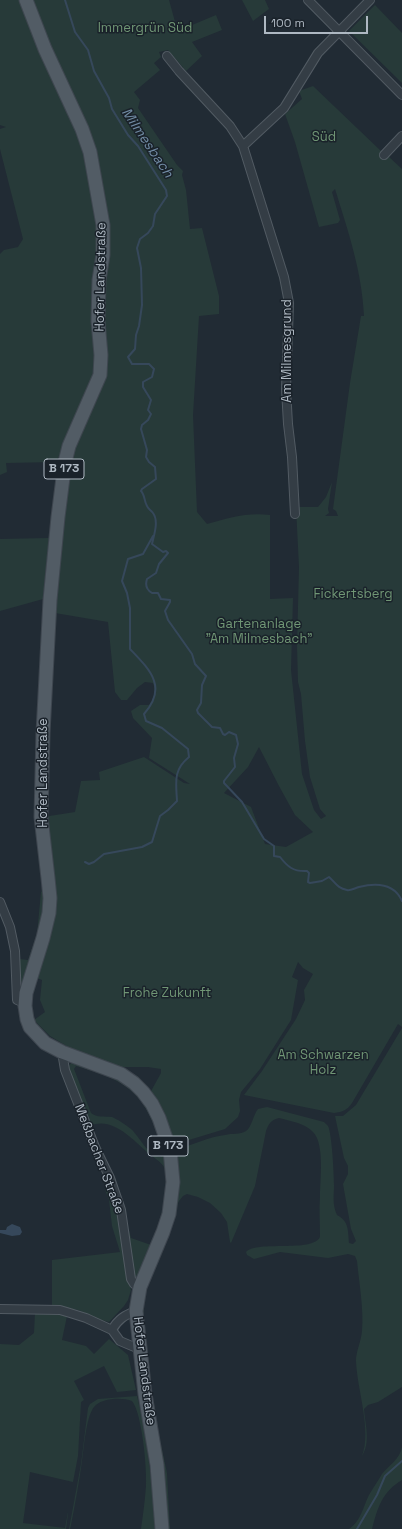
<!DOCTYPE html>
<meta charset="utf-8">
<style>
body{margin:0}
#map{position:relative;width:402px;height:1529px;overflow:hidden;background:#212b34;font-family:"Space Grotesk",sans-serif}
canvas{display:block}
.scale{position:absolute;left:264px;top:16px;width:104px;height:18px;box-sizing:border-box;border:2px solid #aeb8c2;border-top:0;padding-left:5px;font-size:12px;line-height:14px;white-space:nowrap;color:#aeb8c2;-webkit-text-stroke:3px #1a222a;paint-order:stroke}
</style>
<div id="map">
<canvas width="402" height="1529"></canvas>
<div class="scale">100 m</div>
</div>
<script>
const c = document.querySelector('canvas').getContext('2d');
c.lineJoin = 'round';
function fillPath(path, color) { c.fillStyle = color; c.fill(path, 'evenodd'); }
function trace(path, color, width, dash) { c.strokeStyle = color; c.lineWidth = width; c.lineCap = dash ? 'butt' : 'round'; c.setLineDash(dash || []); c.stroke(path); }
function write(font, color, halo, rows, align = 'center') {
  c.font = font + ' "Space Grotesk",sans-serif'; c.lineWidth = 3; c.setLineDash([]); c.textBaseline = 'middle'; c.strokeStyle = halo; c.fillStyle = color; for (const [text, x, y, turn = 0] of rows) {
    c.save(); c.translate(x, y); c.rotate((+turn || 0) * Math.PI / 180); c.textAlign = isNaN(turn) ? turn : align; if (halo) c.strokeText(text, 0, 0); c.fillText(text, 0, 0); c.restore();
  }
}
fillPath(new Path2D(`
 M 0,0 L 20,0 L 76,130 L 91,178 L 99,224 L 94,372 L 88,396 L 56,462 L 6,463 L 7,472 L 0,475 L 0,254 L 4,250 L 18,247 L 23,239 L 0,149 L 0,129 L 6,127 L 0,125 Z
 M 31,0 L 169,0 L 177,29 L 185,28 L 216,15 L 222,30 L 192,42 L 202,56 L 186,71 L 168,50 L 159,52 L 161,57 L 154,63 L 160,70 L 134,92 L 140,100 L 138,108 L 177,165 L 183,171 L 182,175 L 186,190 L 190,229 L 202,228 L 219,296 L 219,314 L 199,316 L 193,415 L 197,512 L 207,524 C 228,518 248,512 270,515 L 270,599 L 293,598 L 291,670 L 302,774 L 314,810 L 321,819 L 326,816 L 320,809 L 310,777 L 305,741 L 301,694 L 298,682 L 297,646 L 299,567 L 296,507 L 318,507 L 326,497 L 332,482 L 328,509 L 329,513 L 325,516 L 338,516 L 336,511 L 333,509 L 350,383 L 361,316 L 364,316 C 362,271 348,231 335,189 L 332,192 L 340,220 L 338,223 L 319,227 L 295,142 L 285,114 L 302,99 L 299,91 L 313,86 L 381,151 L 388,156 L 402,169 L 402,1027 L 398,1024 L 352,1103 C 347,1110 343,1112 334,1113 L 244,1095 L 262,1071 L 296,1019 L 305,1000 L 304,990 L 313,974 L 303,968 L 298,962 L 292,977 L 298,980 L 291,1020 L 260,1069 L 241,1092 L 239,1100 L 240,1111 L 238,1117 L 225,1129 L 179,1143 L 170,1139 L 150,1093 L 161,1073 L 161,1069 L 148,1067 L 118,1067 L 78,1053 L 50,1036 L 34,1020 L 45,1012 L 40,1000 L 42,980 L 37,978 L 54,892 L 50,841 L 43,817 L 75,812 L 81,781 L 100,780 L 99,772 L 144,757 L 184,783 L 190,784 L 149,758 L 152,738 L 133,718 L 131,711 L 140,705 L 149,705 C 154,698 156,691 153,683 L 145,682 L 137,688 L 127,700 L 121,700 L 115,692 L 108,622 L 55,613 L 54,584 L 72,454 L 99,395 L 105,378 L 108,359 L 103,320 L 108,225 L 50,47 ZM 259,747 L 279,786 L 295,815 L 313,832 L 286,847 L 265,844 L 251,807 L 224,793 L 248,767 Z
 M 242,0 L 265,0 L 269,9 L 253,21 Z
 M 375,5 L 402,33 L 402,83 L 349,31 Z
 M 49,538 L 43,599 L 0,611 L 0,539 Z
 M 46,889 L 44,918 L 21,995 L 19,959 L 28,960 L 37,934 L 41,892 Z
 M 402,1028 L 402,1387 L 378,1402 L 368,1405 L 364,1409 C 365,1424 371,1442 362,1456 C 372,1431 357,1389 356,1361 C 356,1351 361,1342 362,1331 C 364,1310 359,1282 357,1261 L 355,1256 L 348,1254 L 328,1258 L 280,1252 L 254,1259 L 247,1255 L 246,1252 C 257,1240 312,1253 320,1237 C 320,1223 319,1210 320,1196 C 320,1181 325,1144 313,1132 C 305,1123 290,1121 279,1118 C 271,1120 269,1123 266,1131 L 255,1186 L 231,1243 L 230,1242 L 227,1222 L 221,1213 L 210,1203 L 198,1197 L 187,1194 L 183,1196 L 179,1201 L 175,1211 L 171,1227 L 150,1275 L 145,1293 L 143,1322 L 146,1357 L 149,1369 L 149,1381 L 153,1407 L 167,1473 L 170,1529 L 165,1529 C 164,1506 163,1482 160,1460 C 154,1421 146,1384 142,1346 C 141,1334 139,1321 140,1310 C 142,1280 159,1255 169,1227 C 176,1204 175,1182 174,1158 L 175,1154 L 179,1149 C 194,1144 209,1137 225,1135 C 232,1133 240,1135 246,1131 C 252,1127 253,1115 258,1109 L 267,1107 L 324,1122 C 325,1123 327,1125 328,1126 C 332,1134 334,1175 334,1185 C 334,1196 332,1204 337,1215 C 349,1221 348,1231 349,1243 L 353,1244 L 356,1241 L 351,1229 L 343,1184 L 348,1174 L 348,1166 L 344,1158 L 335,1116 L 343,1116 L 356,1105 Z
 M 73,1061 C 88,1066 105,1070 119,1077 C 160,1099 175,1166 166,1208 C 161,1233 148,1255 138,1279 L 134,1278 L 132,1274 L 127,1232 L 129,1230 L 131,1238 L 151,1245 C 158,1228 173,1183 164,1167 C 161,1162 152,1156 147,1152 C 132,1139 112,1116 90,1126 L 67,1068 ZM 76,1066 C 117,1078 141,1087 156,1131 C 159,1138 162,1146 163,1154 L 160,1157 C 147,1155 140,1137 131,1129 C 126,1125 117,1119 112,1117 C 104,1116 97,1118 91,1113 L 74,1069 Z
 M 111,1188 L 115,1195 L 127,1276 L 131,1290 L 128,1300 L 124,1306 L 109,1322 L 101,1320 L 78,1310 L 52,1305 L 52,1260 L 120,1252 L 112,1226 L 109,1200 L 105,1190 Z
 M 35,1312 L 51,1313 L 67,1316 L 62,1340 L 86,1346 L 94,1354 L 109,1339 L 128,1355 L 136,1390 L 117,1392 L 104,1366 L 74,1381 L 84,1400 L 81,1402 L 78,1456 L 73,1482 L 30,1472 L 23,1523 L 65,1528 L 68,1512 L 68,1514 L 66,1529 L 0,1529 L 0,1344 L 19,1345 L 34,1333 Z
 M 137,1396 L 143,1421 L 152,1484 L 155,1529 L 141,1529 C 143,1515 145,1500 146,1486 C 147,1468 142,1413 132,1401 C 122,1397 101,1398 94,1407 C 86,1417 84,1448 82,1461 C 79,1483 75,1504 71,1525 L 70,1529 L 69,1529 L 81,1464 L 88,1408 L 90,1404 L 98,1399 Z
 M 402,1447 L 402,1480 C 382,1492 378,1507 372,1529 L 349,1529 C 361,1521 363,1507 369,1495 C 373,1488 378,1481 382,1474 C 389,1465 400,1459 402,1447 Z`), '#273a39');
fillPath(new Path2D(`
 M 12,1224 L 20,1227 L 22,1232 L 20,1235 L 12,1236 L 0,1233 L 0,1230 L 6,1230 L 7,1227 Z`), '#36485b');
trace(new Path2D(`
 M 65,0 L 75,32 L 88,50 L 94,71 L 109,98 L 112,109 L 128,135 L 138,146 L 166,190 L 167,196 L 155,214 L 153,226 L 148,233 L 140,239 L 137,248 L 141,268 L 142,305 L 139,326 L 136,335 L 135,349 L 128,357 L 132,364 L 149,364 L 154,369 L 152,377 L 143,382 L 143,387 L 151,400 L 148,410 L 151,414 L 148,420 L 142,425 L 141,429 L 147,450 L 146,457 L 149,462 L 155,467 L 156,479 L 142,489 L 141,491 C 145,495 144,501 147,506 C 148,509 151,510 153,513 C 159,521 154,535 152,544 L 163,552 L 166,551 L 168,553 L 159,564 L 156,573 L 147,579 C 145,585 147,590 152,593 L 158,593 L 161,599 L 170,600 L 170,602 L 165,611 L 168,620 L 192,654 L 195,664 L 206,676 L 202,685 L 201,703 L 197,710 L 198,713 L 212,727 L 220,728 L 223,734 L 225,735 L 229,732 L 236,735 L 238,744 L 234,758 L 235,767 L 224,781 L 224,783 L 242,802 L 264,839 L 274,846 L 274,856 L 280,857 C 287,866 293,872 307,871 L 309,873 L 308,882 L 310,883 L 322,881 L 329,877 C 336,883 337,888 347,890 C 350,891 355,888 359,887 C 375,883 394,883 402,901
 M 85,862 L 89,864 L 94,862 L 104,854 L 142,847 L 152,842 L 160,816 L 168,810 L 177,801 C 176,782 173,770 189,757 L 188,749 L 162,728 L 146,721 L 144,714 C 168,687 150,670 130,649 L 130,608 L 127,593 L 122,581 L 128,559 L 143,554 L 153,536
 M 357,1529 L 377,1495 L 385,1476 L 402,1461`), '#36485b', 2);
const minor = new Path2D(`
 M 308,0 L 402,95
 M 167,56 L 179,71 L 230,126 L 243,146 L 284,277 L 289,303 L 286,389 L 288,424 L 292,457 L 295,514
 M 243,146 L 284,108 L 318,53 L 370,0
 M 384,155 L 402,136
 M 0,902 L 10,927 L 15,951 L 17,1000 L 24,1003
 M 62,1052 L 65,1070 L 95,1147 L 110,1178 L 121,1210 L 131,1279 L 134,1284 L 140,1287
 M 0,1309 L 60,1310 L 70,1313 L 86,1318 L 112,1330 L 120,1341 L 139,1349
 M 112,1330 C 118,1319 125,1315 136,1311`);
const primary = new Path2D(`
 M 26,0 L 45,49 L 82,129 L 90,152 L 103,225 L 103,255 L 99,280 L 98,321 L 101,355 L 100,375 L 69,446 L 65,462 L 58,517 L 50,600 L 43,733 L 41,817 L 48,878 L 50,898 L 49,913 L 43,938 L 26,993 L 25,1006 L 27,1019 L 30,1027 L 45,1043 L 62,1052 L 121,1074 L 134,1083 L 143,1092 L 152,1104 L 159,1118 L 170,1150 L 173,1182 L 169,1214 L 163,1232 L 140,1287 L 136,1311 L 145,1394 L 157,1465 L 162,1529`);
trace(minor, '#525b63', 10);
trace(primary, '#3e464f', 15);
trace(minor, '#343d45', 8);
trace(primary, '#525c65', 13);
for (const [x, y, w] of [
 [64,469,40],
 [168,1146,40]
]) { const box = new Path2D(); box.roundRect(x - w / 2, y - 10, w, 20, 3); c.fillStyle = '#1a222a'; c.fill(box); trace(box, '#aeb8c2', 1); }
write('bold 12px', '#aeb8c2', null, [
 ["B 173",64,469],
 ["B 173",168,1146]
]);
write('13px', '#709675', '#1a222a', [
 ["Immergrün Süd",145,28],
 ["Süd",324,137],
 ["Fickertsberg",353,594],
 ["Gartenanlage",259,624],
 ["\"Am Milmesbach\"",259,639],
 ["Frohe Zukunft",167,993],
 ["Am Schwarzen",323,1055],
 ["Holz",323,1070]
]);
write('13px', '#aeb8c2', '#1a222a', [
 ["Hofer Landstraße",101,277,-89],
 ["Am Milmesgrund",287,351,-90],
 ["Hofer Landstraße",43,773,-90],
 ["Meßbacher Straße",99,1159,69],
 ["Hofer Landstraße",144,1371,83]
]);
write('italic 14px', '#718ba4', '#1a222a', [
 ["Milmesbach",147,143,56]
]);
</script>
